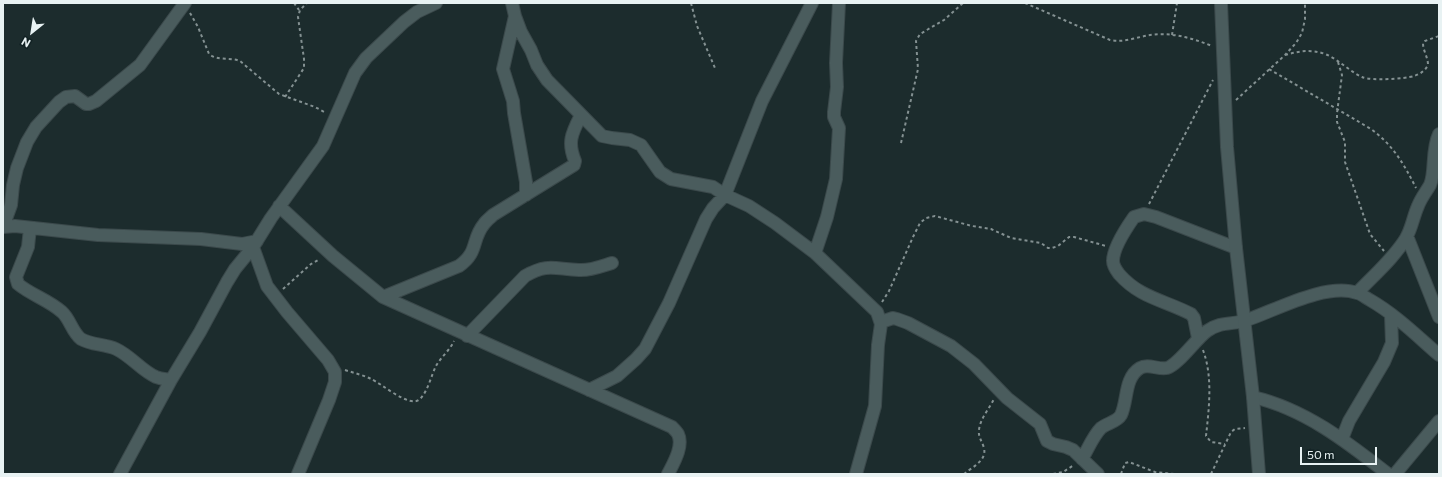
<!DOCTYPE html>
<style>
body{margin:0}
#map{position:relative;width:1442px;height:477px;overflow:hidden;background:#1c2c2d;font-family:Commissioner,sans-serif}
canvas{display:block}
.frame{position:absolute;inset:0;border:4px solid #e8f2f3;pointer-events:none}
.north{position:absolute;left:12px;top:12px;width:40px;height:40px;-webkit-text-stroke:3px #122224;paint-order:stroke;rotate:210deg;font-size:11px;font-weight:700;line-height:16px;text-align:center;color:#e8f2f3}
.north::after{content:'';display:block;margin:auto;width:14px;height:18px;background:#e8f2f3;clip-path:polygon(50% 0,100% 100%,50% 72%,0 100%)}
.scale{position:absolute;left:1300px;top:447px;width:77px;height:18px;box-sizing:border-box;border:2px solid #e8f2f3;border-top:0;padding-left:5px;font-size:12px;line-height:14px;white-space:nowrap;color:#e8f2f3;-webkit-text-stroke:3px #122224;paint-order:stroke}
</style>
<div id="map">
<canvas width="1442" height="477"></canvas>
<div class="frame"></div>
<div class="north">N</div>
<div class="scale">50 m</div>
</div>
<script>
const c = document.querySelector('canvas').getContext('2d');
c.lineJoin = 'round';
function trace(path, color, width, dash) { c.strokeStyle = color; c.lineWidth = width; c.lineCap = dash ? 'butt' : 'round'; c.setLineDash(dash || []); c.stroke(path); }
const minor = new Path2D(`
 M 512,3 L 515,16 L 521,32 L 531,50 L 537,65 L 547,80 L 602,136 L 612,138 L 630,140 L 641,145 L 660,172 L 671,179 L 713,187 L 725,195 L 749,206 L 775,223 L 815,253 L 877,312 L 881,324 L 878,345 L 875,406 L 856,474
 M 515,16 L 503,69 L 513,101 L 514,113 L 526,182 L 526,195
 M 279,206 L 333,256 L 383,297 L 672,427 C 674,429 677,432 678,434 C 684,446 673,464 668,474
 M 3,227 L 11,205 L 13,185 L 17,168 L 27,142 L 36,127 L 59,102 L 66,97 L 75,96 L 86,104 L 89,104 L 96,101 L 140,65 L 185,3
 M 3,227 L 15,226 L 98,235 L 201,239 L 242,244 L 257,241
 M 30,228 L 28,247 L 16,277 L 18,284 C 31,295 49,300 62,312 C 70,319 72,332 81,339 C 91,345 105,344 116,349 C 131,356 142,371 156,377 C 161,379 166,379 171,380
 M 1407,236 L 1439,317
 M 253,247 L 267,286 L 287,312 L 328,360 L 335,372 L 335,382 L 329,400 L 298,474
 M 815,253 L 827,217 L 836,179 L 839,128 L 834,117 L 834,112 L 837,87 L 836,63 L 839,3
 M 1357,293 C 1374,275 1394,258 1406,238 C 1412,228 1413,217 1418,206 C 1421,198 1426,192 1430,185 C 1436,171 1431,151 1439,134
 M 383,297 L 459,266 C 479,252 471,240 484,224 C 486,221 490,218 493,215 L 574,165 L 575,161 C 567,142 572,133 581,115
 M 881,322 L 893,318 L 897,319 L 908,323 L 951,346 L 974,364 L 1007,398 L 1040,424 L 1047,441 L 1053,444 L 1066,447 L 1073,450 L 1098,474
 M 467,336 L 525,276 C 548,263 554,269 579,270 C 590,271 602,266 612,263
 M 1198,338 L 1194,318 L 1191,314 C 1164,300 1140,298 1119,274 C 1116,270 1113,266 1113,261 C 1113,248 1127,227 1134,217 L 1144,214 L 1156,217 L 1236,248
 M 589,390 L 617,376 L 636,359 L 645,349 L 669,303 L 706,219 L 713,208 L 725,195 L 762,101 L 812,3
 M 1253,397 C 1305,409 1347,442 1388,474
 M 1342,439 L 1349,421 L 1384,362 L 1392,343 L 1391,315
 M 1082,459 C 1088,449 1093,436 1101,428 C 1107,423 1117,422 1121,415 C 1128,400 1124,378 1140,368 C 1148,363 1158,370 1167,368 C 1178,365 1196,339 1207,331 C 1221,321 1233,325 1247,320 C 1276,310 1327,282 1357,293 C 1362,294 1366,298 1370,300 C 1396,315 1417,336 1439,355
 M 120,474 L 171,380 L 200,332 L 227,282 L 235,269 L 253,247 L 271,218 L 323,146 L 355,73 L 366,58 L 404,22 L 417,12 L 436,3
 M 1395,474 L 1439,421`);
const tertiary = new Path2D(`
 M 1221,3 L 1227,147 L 1236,248 L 1253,397 L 1259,474`);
trace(minor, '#3b494b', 14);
trace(tertiary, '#3b494b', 14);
trace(new Path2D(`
 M 294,3 L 299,10
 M 691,3 L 697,26 L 715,68
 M 1025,3 L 1110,40 C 1124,43 1137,37 1150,35 C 1172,32 1192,38 1212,46
 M 190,13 L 198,27 L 209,54 C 217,61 230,57 240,61 L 279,94 L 315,107 L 326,113
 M 1172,35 L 1177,3
 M 1285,55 C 1299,51 1311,49 1325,54 C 1338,59 1349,71 1362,77 C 1370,81 1405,79 1414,76 C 1420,74 1425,71 1428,65 C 1428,57 1423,51 1423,43 L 1425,41 L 1439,36
 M 1338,62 L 1342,75 L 1337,113 L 1337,122 L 1345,142 L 1345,162 L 1370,234 L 1384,251
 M 1269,69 L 1371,129 C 1393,145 1404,164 1416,188
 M 285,97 L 304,68 L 304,59 L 298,17 L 300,10 L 307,3
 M 1236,100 L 1285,55 L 1296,43 L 1302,33 L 1305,19 L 1305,3
 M 901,143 L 918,69 L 916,41 L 920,34 L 944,20 L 963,3
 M 1149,204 L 1213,80
 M 283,289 L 311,264 L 320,259
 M 882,302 L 889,291 L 913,237 L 920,223 L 926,218 L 935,216 L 972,226 L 991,229 L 1011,238 L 1041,243 L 1048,248 L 1052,248 L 1058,246 L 1069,237 L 1074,237 L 1106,246
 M 1203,350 C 1213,377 1209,408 1206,436 L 1211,442 L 1225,444
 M 345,370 C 354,373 363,375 371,379 C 381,383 410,409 420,399 C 428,391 431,376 436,366 C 441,357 450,350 454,341
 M 964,474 C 972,467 987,461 984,448 C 982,441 978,437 979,430 C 980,419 989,409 994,399
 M 1053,474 L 1063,472 L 1074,465
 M 1121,474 L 1125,463 L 1129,462 L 1155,472 L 1174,474
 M 1211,474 L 1231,432 L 1235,429 L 1245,428`), '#849192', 2, [3, 3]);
trace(minor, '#4a5c5d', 12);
trace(tertiary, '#4a5c5d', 12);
</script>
